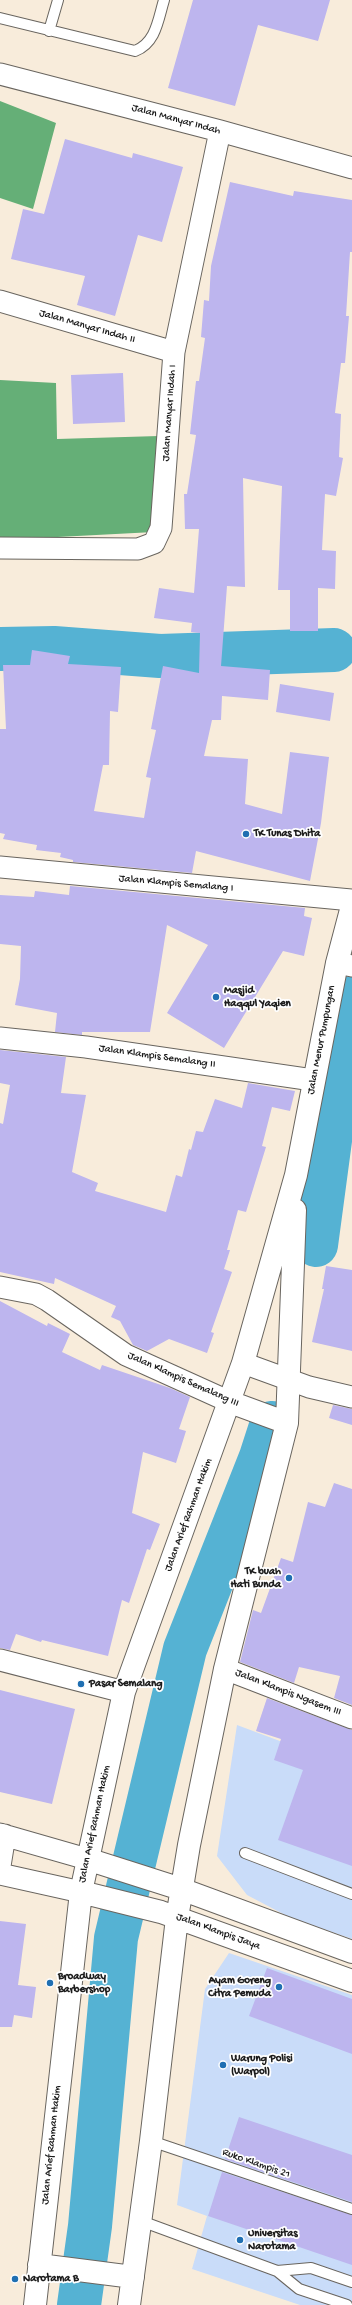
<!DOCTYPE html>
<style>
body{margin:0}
canvas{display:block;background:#f8ecdb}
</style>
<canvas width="352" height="2305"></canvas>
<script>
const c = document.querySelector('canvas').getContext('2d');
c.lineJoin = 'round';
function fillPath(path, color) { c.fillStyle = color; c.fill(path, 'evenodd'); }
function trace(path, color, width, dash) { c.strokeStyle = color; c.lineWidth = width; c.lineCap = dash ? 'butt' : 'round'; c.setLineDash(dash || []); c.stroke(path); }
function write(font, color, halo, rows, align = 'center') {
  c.font = font + ' "Gochi Hand",sans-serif'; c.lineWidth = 3.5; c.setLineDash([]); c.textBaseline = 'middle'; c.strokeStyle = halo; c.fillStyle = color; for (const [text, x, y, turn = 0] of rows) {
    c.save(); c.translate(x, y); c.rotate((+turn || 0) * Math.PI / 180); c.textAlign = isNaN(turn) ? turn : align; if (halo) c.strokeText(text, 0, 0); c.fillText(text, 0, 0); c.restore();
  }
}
fillPath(new Path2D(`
 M 237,1725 L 352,1768 L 352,1939 L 289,1917 L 247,1895 L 217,1856 Z
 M 229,1953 L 352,1995 L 352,2305 L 300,2305 L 192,2269 L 207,2216 L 177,2205 L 205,1989 Z`), '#c9dcf9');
fillPath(new Path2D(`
 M 0,101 L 56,123 L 33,209 L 0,198 Z
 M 0,380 L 56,383 L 57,439 L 159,436 L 154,532 L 0,540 Z`), '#65af77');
trace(new Path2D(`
 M 0,649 L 54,648 L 160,656 L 334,650
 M 316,1245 L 345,1028 L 352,998
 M 79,2305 L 90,2226 L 116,1938 L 185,1649 L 261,1457 L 272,1423`), '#55b2d3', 44);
fillPath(new Path2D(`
 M 193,0 L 330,0 L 318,41 L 258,25 L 235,106 L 168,88 Z
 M 65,139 L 132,158 L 133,153 L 183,167 L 162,242 L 138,235 L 115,316 L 77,305 L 85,276 L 11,259 L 23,209 L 44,214 Z
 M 230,182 L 293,196 L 294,191 L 352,200 L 352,252 L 350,252 L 346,316 L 349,316 L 345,363 L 341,363 L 335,413 L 341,414 L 339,457 L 343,458 L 336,496 L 325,494 L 322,550 L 336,551 L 335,589 L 318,588 L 318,631 L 290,631 L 290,590 L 278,590 L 282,486 L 243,478 L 245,587 L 227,586 L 221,666 L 270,670 L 268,700 L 222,696 L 221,720 L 212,720 L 204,756 L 248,759 L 245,804 L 282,814 L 290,752 L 329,757 L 321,823 L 310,881 L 196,851 L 192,873 L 73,862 L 73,860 L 60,857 L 61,853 L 36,850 L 37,845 L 3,839 L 5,834 L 0,833 L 0,729 L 6,729 L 3,665 L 30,665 L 32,650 L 70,656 L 68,664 L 121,667 L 118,712 L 110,711 L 109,765 L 103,765 L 94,811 L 144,818 L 151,778 L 146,777 L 156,730 L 151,729 L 163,666 L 199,673 L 200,633 L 191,632 L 192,623 L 154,618 L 159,588 L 194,593 L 199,529 L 185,529 L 184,494 L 187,494 L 196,435 L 190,434 L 196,381 L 199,381 L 205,338 L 201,337 L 204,300 L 209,301 L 211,266 Z
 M 123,373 L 125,422 L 73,424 L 71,375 Z
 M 280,684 L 334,693 L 330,721 L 276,712 Z
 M 70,886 L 305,908 L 304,916 L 312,918 L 304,956 L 283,951 L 224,1048 L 167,1013 L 208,945 L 167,925 L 150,1032 L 82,1032 L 82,1035 L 55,1032 L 57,1013 L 15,1005 L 20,979 L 21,946 L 0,944 L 0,895 L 34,897 L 35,891 L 69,895 Z
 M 0,1050 L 66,1057 L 61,1093 L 86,1095 L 72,1172 L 98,1183 L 95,1191 L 166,1212 L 176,1175 L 182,1177 L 189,1149 L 191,1150 L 196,1131 L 203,1132 L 215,1099 L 242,1108 L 248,1083 L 295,1091 L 290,1111 L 272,1107 L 262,1146 L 266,1147 L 246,1212 L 238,1210 L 227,1250 L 230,1250 L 224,1269 L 232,1272 L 211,1332 L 214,1333 L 207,1353 L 169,1339 L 147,1351 L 133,1345 L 120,1321 L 111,1317 L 116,1306 L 55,1278 L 54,1284 L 0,1272 L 0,1123 L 3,1124 L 10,1085 L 0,1083 Z
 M 326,1266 L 352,1270 L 352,1351 L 312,1342 L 324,1289 L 322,1289 Z
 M 0,1301 L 47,1326 L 48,1323 L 70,1334 L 62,1352 L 100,1370 L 102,1365 L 170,1388 L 190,1397 L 179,1429 L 186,1431 L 176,1463 L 143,1452 L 132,1513 L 160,1524 L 150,1550 L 147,1549 L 129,1603 L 122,1600 L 108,1656 L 42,1640 L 41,1642 L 16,1634 L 10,1650 L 0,1648 Z
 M 333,1405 L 352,1409 L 352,1425 L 329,1418 Z
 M 334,1483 L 352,1489 L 352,1705 L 334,1698 L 340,1676 L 299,1667 L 294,1683 L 240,1662 L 253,1610 L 261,1613 L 281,1558 L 293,1562 L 308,1502 L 325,1507 Z
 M 0,1690 L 75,1709 L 52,1804 L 0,1792 Z
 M 267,1698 L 352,1730 L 352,1866 L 278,1840 L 303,1770 L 274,1760 L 281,1739 L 256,1731 Z
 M 0,1921 L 26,1924 L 18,1985 L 36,1987 L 32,2018 L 14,2015 L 12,2027 L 0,2027 Z
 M 267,1968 L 352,1999 L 352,2054 L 249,2016 Z
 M 239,2117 L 352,2155 L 352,2202 L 225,2159 Z
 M 222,2172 L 352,2215 L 352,2265 L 208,2216 Z`), '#bdb5ee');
const lane = new Path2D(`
 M 0,18 L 135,51 C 156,43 158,20 164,0
 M 49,31 L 58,0
 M 245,1853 L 352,1894
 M 151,2141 L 352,2209
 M 141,2221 L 277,2271 L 299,2289 L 347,2305
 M 277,2271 L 311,2268 L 352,2282`);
const street = new Path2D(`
 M 0,74 L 220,131 L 352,168
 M 0,301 L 174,352
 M 0,548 L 138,549 L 154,543 L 161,528 L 174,352 L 220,131
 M 0,867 L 352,900
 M 337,963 L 352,966
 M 0,1038 L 86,1047 L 313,1080
 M 0,1287 L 36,1294 L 47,1300 L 126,1355 L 230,1402
 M 243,1363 L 309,1387 L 352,1397
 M 0,1660 L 124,1692
 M 225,1669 L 352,1718
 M 0,1834 L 87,1859
 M 0,1866 L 5,1835
 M 0,1874 L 81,1892`);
const secondary = new Path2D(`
 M 230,1402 L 287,1423
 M 87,1859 L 181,1889 L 352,1952
 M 81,1892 L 161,1912 L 352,1981
 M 39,2265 L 133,2277
 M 35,2305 L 81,1892 L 124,1692 L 243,1363 L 296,1175 L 337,963 L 352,906
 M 129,2305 L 151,2141 L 177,1918 L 189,1845 L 225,1669 L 287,1423 L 295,1210`);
trace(lane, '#69655f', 12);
trace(street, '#69655f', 23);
trace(secondary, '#69655f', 24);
trace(lane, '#fff', 10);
trace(street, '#fff', 21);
trace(secondary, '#fff', 22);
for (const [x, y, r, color] of [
 [246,834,4,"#1f6fb2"],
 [216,997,4,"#1f6fb2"],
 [289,1578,4,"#1f6fb2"],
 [81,1684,4,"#1f6fb2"],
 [50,1983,4,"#1f6fb2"],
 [279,1987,4,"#1f6fb2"],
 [223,2065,4,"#1f6fb2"],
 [240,2240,4,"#1f6fb2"],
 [15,2279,4,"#1f6fb2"]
]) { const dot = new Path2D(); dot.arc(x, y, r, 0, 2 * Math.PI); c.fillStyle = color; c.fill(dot); trace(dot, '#fff', 1.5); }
write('11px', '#1c1c1c', '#fff', [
 ["Jalan Manyar Indah",176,120,15],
 ["Jalan Manyar Indah II",87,327,16],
 ["Jalan Manyar Indah I",170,413,-86],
 ["Jalan Klampis Semalang I",176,884,5],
 ["Jalan Menur Pumpungan",322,1040,-79],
 ["Jalan Klampis Semalang II",157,1057,8],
 ["Jalan Klampis Semalang III",183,1380,24],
 ["Jalan Arief Rahman Hakim",189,1515,-70],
 ["Jalan Klampis Ngasem III",288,1693,21],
 ["Jalan Arief Rahman Hakim",95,1824,-78],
 ["Jalan Klampis Jaya",218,1932,20],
 ["Jalan Arief Rahman Hakim",52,2145,-84],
 ["Ruko Klampis 21",256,2164,19]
]);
write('bold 11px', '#1c1c1c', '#fff', [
 ["TK Tunas Dhita",254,834],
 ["Masjid",224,991],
 ["Haqqul Yaqien",224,1004],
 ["TK buah",281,1572,"right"],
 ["Hati Bunda",281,1585,"right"],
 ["Pasar Semalang",89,1684],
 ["Broadway",58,1977],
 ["Barbershop",58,1990],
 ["Ayam Goreng",271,1981,"right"],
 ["Citra Pemuda",271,1994,"right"],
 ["Warung Polisi",231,2059],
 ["(Warpol)",231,2072],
 ["Universitas",248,2234],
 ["Narotama",248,2247],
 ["Narotama B",23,2279]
], 'left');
</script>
